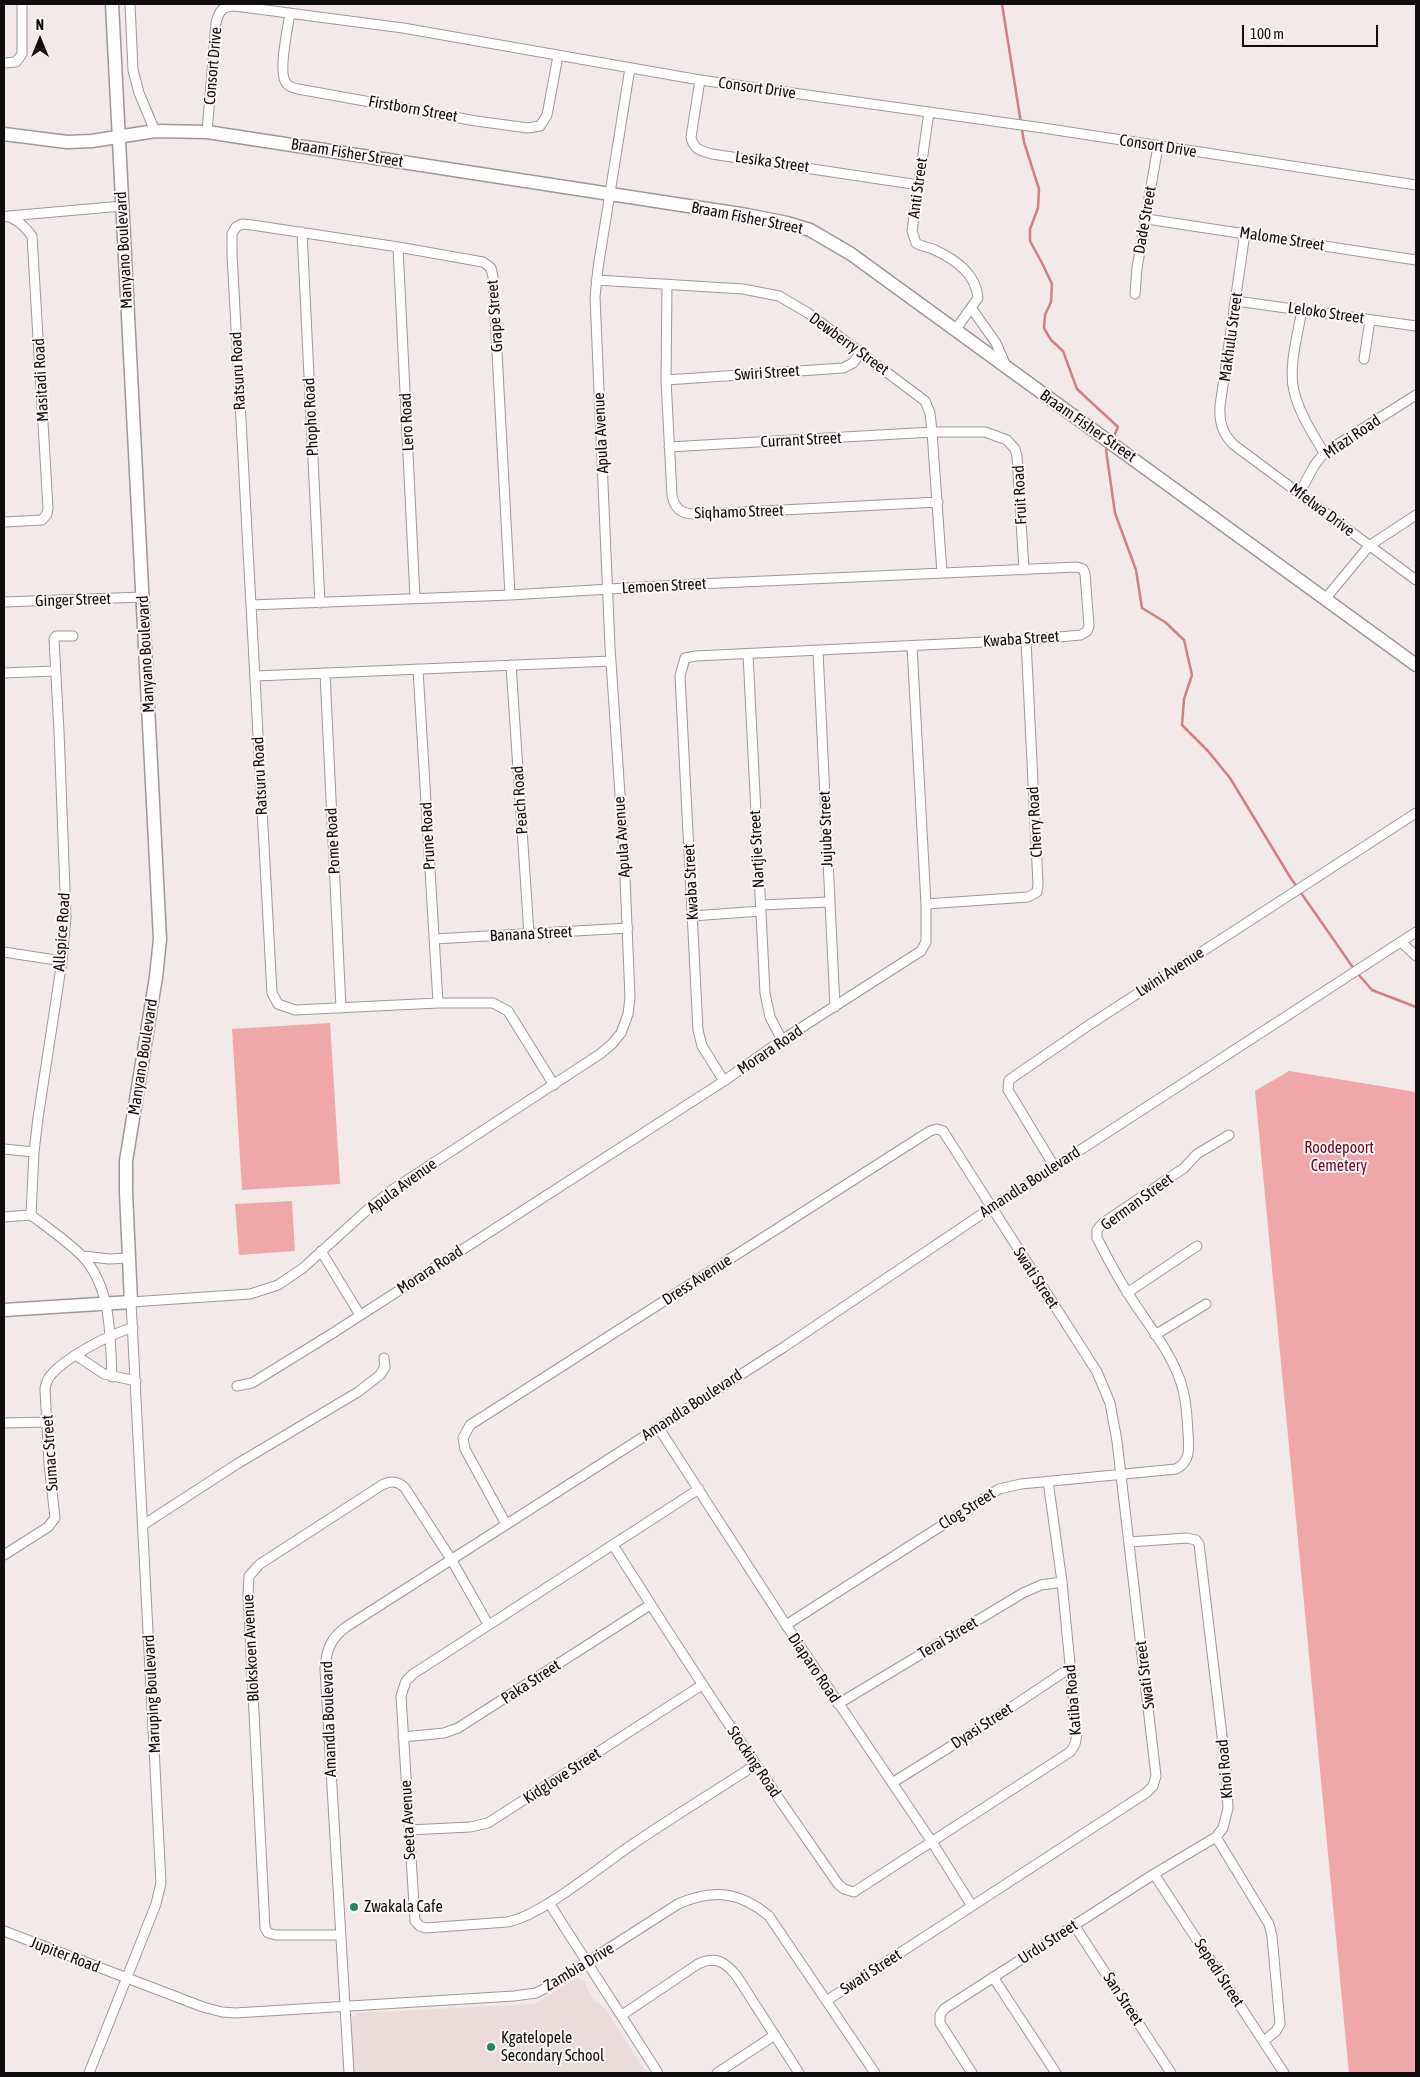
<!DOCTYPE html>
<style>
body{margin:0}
#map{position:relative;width:1420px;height:2077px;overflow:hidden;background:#f2e9e9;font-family:"Asap Condensed",sans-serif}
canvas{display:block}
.frame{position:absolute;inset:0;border:5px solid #0f0d0d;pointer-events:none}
.north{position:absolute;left:15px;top:15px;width:50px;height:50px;-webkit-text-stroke:4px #fff7f7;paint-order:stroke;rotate:0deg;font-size:14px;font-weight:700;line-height:20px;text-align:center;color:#0f0d0d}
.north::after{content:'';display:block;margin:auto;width:18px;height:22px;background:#0f0d0d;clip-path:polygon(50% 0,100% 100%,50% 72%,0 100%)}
.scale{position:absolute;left:1242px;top:25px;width:136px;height:22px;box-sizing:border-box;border:2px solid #0f0d0d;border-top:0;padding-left:6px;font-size:15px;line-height:18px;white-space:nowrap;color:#0f0d0d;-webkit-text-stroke:4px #fff7f7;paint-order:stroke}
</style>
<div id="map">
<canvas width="1420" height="2077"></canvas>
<div class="frame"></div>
<div class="north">N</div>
<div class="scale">100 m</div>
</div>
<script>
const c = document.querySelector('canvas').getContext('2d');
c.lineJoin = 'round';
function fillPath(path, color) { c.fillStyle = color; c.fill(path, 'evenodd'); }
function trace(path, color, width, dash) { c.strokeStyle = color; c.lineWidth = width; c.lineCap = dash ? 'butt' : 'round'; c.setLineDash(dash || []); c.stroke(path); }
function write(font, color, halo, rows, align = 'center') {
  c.font = font + ' "Asap Condensed",sans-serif'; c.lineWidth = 4; c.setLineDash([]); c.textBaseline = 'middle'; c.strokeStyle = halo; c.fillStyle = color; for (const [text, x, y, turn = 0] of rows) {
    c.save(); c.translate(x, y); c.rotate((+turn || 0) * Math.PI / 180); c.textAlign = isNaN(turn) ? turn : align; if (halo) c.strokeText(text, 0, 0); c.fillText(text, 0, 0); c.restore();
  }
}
fillPath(new Path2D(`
 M 577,1978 L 586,1981 L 586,1987 L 594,2000 L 604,2007 L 647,2073 L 353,2073 L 350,2020 L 357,2013 L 535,2004 Z`), '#ecdbdb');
fillPath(new Path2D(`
 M 330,1023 L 340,1184 L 242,1190 L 232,1029 Z
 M 1289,1071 L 1416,1092 L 1416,2073 L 1349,2073 L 1255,1091 Z
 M 292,1201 L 295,1251 L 239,1255 L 235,1204 Z`), '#efa7a9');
trace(new Path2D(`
 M 1002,4 L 1024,142 L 1039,189 L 1038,208 L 1030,229 L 1030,241 L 1042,263 L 1052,284 L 1051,302 L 1045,315 L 1044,328 L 1051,340 L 1063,351 L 1077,389 L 1118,427 L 1112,440
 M 1108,447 L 1106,450 L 1115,513 L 1136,570 L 1142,608 L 1165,622 L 1184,640 L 1192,675 L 1184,699 L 1182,725 L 1208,751 L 1230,778 L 1290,877 L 1354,969
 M 1358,974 L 1372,990 L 1416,1007`), '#d47e82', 2.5);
const street = new Path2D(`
 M 130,4 L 133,70 L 139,93 L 155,131
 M 290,13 C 288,27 277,75 287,84 C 289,87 294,88 298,89 L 476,121 L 528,128 L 540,126 L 547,115 L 558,56
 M 4,63 L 16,62 L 22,54 L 22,4
 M 700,80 L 691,137 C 693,149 701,151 712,154 L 919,185
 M 929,112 L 912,231 L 916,243 C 922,247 929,247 935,250 C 956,260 976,274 978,298 L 956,329
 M 207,132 L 216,23 C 219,11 222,6 235,6 L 403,28 L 700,80 L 1043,128 L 1416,185
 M 4,216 C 17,218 24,226 32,236 L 48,508 L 47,514 L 42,520 L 4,522
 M 9,216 L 122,206
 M 1147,219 L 1416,260
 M 302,232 L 320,603
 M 1245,233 L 1220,406 C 1219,422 1222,433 1234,445 L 1416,580
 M 398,247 L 415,598
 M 596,280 L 743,289 L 779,296 L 808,313 L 925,401 L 930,413 L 932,432 L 942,573
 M 667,284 L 666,380 L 672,495 C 675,514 688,515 705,514 L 938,502
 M 1135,294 L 1137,268 L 1158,146
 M 1236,301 L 1416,326
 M 972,309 L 996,343 L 1006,366
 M 1302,310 C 1298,333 1288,368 1294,391 C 1299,413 1313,434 1324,453
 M 1364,359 L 1370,320
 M 666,380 L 843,368 L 853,363 L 861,352
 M 669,447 L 932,432 L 985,432 L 1007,440 L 1015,449 L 1017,456 L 1024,570
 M 1300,492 L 1314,466 L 1324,453 L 1416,395
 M 510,595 L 493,277 L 491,268 L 483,262 L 398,247 L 252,225 L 242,224 L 236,227 L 232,234 L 232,254 L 272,993 L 278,1004 L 295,1010 L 438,1003 L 493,1003 L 508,1011 L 554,1085
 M 1326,598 L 1369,546 L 1416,515
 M 4,602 L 143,597
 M 251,605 L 510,595 L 676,585 L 1077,567 L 1083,569 L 1085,574 L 1089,626 L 1087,631 L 1081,635 L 1026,640 L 696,656 L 685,658 L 680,676 L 698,1030 L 702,1046 L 724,1081
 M 818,651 L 835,1007
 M 748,654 L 765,993 L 770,1017 L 782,1040
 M 511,665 L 529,934
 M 418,669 L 438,1003
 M 4,673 L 55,671
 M 325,673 L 341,1008
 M 256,676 L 611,661
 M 926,904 L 1028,897 L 1037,892 L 1038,884 L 1026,640
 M 761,905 L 829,902
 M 692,916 L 761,911
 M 434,939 L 628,928
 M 1401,942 L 1416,956
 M 4,952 L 62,961
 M 4,1149 L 34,1152
 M 1054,1166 L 1008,1090 L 1009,1080 L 1089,1025 L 1416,813
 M 31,1215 L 34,1152 L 38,1118 L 62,961 L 66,917 L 59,731 L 54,639 L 56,636 L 73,636
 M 31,1215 C 48,1228 67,1241 82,1256 C 112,1287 110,1337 112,1377
 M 4,1217 L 31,1215
 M 321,1251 L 360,1315
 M 83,1256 L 109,1259 L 129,1258
 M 1127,1293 L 1197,1246
 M 1155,1335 L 1206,1304
 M 77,1356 L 104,1374 L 136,1381
 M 237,1386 L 252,1383 L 333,1333 L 724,1081 L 782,1040 L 921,951 L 926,942 L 926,904 L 912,646
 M 4,1423 L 47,1422
 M 658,1427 L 786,1625 L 932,1842 L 972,1906
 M 699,1489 L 413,1674 L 406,1681 L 401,1696 L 415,1921 L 420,1926 L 425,1928 L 507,1922 C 539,1917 601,1866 630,1846 C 671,1818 714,1792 755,1765
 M 506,1524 L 465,1449 L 463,1438 L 470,1425 L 930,1131 L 937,1129 L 943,1131 L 1097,1372 L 1110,1403 L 1117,1441 L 1156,1776 L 1153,1786 L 1146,1793 L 826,2001
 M 143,1525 L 237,1464 L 358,1392 L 380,1375 L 385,1367 L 384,1358
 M 613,1545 C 685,1660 760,1773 838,1884 L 844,1889 L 854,1892 L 1070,1752 C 1077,1744 1077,1737 1076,1726 L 1062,1582 L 1048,1481
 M 4,1555 L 48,1527 L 55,1518 L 49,1464 L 45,1389 C 46,1383 47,1379 51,1375 C 65,1358 111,1333 133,1328
 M 786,1625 L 999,1489 L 1021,1484 L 1176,1469 C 1191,1461 1189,1448 1188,1433 C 1187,1415 1186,1397 1180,1380 C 1169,1349 1146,1322 1129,1295 C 1117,1277 1107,1257 1097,1238 L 1097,1230 L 1103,1223 L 1184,1168 L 1197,1154 L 1229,1135
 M 838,1704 L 1023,1593 L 1041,1585 L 1062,1582
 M 403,1737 L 444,1733 L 458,1728 L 650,1605
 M 892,1783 L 977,1730 L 1070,1668
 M 409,1830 L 470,1827 L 488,1823 L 702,1685
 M 1216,1837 L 1269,1924 L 1272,1936 L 1280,2024 L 1276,2031 L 1264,2041
 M 1154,1874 L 1284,2073
 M 549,1903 L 658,2073
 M 1074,1925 L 1171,2073
 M 4,1931 L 203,2007 L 222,2012 L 235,2013 L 514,1996 L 536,1993 L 550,1986 L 678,1904 C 713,1889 739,1891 769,1916 L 875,2073
 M 341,1935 L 276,1935 L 268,1933 L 265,1928 L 248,1595 L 249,1576 L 260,1564 L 382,1485 C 391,1480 398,1481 405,1488 L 451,1559 L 488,1624
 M 993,1977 L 1056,2073
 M 622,2015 L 698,1964 C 715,1956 724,1961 736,1975 L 799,2073
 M 89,2073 L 156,1904 L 161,1883 L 131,1302 L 250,1294 L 278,1285 L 303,1268 L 366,1211 L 392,1190 L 600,1054 L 612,1044 L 621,1033 L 628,1014 L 630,998 L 624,854 L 610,647 L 595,297 L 598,268 L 630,68
 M 349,2073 L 325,1669 C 326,1650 331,1638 346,1627 L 784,1347 L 991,1208 L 1416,932
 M 717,2073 L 775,2035
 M 972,2073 L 940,2023 L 940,2015 L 944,2009 L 1154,1874 L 1216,1837 L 1223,1828 L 1228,1808 L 1226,1769 L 1199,1544 L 1196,1540 L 1187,1538 L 1129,1542`);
const secondary = new Path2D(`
 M 4,134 L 67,142 L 92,141 L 155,131 L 207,132 L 747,215 L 787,223 L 810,230 L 851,254 L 1416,665
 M 4,1310 L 131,1302 L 126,1192 L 126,1161 L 156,977 L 160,939 L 112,4`);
trace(street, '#9f9798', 11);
trace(secondary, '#9f9798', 15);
trace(street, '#fff', 9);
trace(secondary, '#fff', 12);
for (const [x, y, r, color] of [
 [354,1907,5,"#198968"],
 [491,2047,5,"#198968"]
]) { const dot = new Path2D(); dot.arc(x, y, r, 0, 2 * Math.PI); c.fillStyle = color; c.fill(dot); trace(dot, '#fff7f7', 2); }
write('16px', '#0f0d0d', '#fff7f7', [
 ["Consort Drive",213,66,-85],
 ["Consort Drive",757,88,8],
 ["Firstborn Street",413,109,10],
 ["Consort Drive",1158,146,9],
 ["Braam Fisher Street",347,153,9],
 ["Lesika Street",772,162,8],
 ["Anti Street",918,188,-82],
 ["Braam Fisher Street",747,218,11],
 ["Dade Street",1145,220,-80],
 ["Malome Street",1282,239,9],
 ["Manyano Boulevard",124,250,-93],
 ["Leloko Street",1326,313,8],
 ["Grape Street",495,316,-94],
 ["Makhulu Street",1231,337,-82],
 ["Dewberry Street",849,344,36],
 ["Ratsuru Road",238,371,-93],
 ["Swiri Street",767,373,-4],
 ["Masitadi Road",41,380,-93],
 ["Phopho Road",311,417,-93],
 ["Lero Road",407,422,-93],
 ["Braam Fisher Street",1088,426,35],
 ["Apula Avenue",601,433,-93],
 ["Mfazi Road",1352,437,-34],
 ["Currant Street",801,440,-3],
 ["Fruit Road",1020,495,-93],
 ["Mfelwa Drive",1322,510,37],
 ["Siqhamo Street",739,512,-2],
 ["Lemoen Street",664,586,-3],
 ["Ginger Street",73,600,-2],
 ["Kwaba Street",1021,639,-4],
 ["Manyano Boulevard",146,654,-93],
 ["Ratsuru Road",260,776,-93],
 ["Peach Road",520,800,-94],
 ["Cherry Road",1035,822,-93],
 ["Jujube Street",826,829,-92],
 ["Prune Road",428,836,-93],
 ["Apula Avenue",622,837,-94],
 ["Pome Road",333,841,-93],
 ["Nartjie Street",757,849,-93],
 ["Kwaba Street",691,882,-93],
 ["Allspice Road",62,932,-86],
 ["Banana Street",531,934,-3],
 ["Lwini Avenue",1170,972,-33],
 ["Morara Road",770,1050,-34],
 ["Manyano Boulevard",143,1057,-81],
 ["Amandla Boulevard",1030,1182,-33],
 ["Apula Avenue",402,1186,-36],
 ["German Street",1137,1202,-36],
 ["Morara Road",430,1270,-33],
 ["Swati Street",1036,1278,57],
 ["Dress Avenue",697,1280,-33],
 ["Amandla Boulevard",692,1405,-33],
 ["Sumac Street",50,1453,-94],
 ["Clog Street",967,1509,-32],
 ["Terai Street",948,1638,-31],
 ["Blokskoen Avenue",251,1648,-93],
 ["Diaparo Road",814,1668,56],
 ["Swati Street",1145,1675,-97],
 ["Paka Street",531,1682,-33],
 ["Maruping Boulevard",152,1694,-93],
 ["Katiba Road",1073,1700,-95],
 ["Amandla Boulevard",329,1719,-92],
 ["Dyasi Street",982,1726,-33],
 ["Stocking Road",754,1762,56],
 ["Khoi Road",1225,1769,-95],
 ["Kidglove Street",562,1776,-33],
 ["Seeta Avenue",408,1820,-93],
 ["Urdu Street",1048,1942,-33],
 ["Jupiter Road",65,1955,21],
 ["Zambia Drive",579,1967,-31],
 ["Swati Street",871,1972,-33],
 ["Sepedi Street",1219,1973,57],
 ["San Street",1123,1999,57]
]);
write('16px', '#70031e', '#fff7f7', [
 ["Roodepoort",1339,1148],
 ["Cemetery",1339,1166]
]);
write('16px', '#0f0d0d', '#fff7f7', [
 ["Zwakala Cafe",364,1907],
 ["Kgatelopele",501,2038],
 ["Secondary School",501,2056]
], 'left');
</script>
